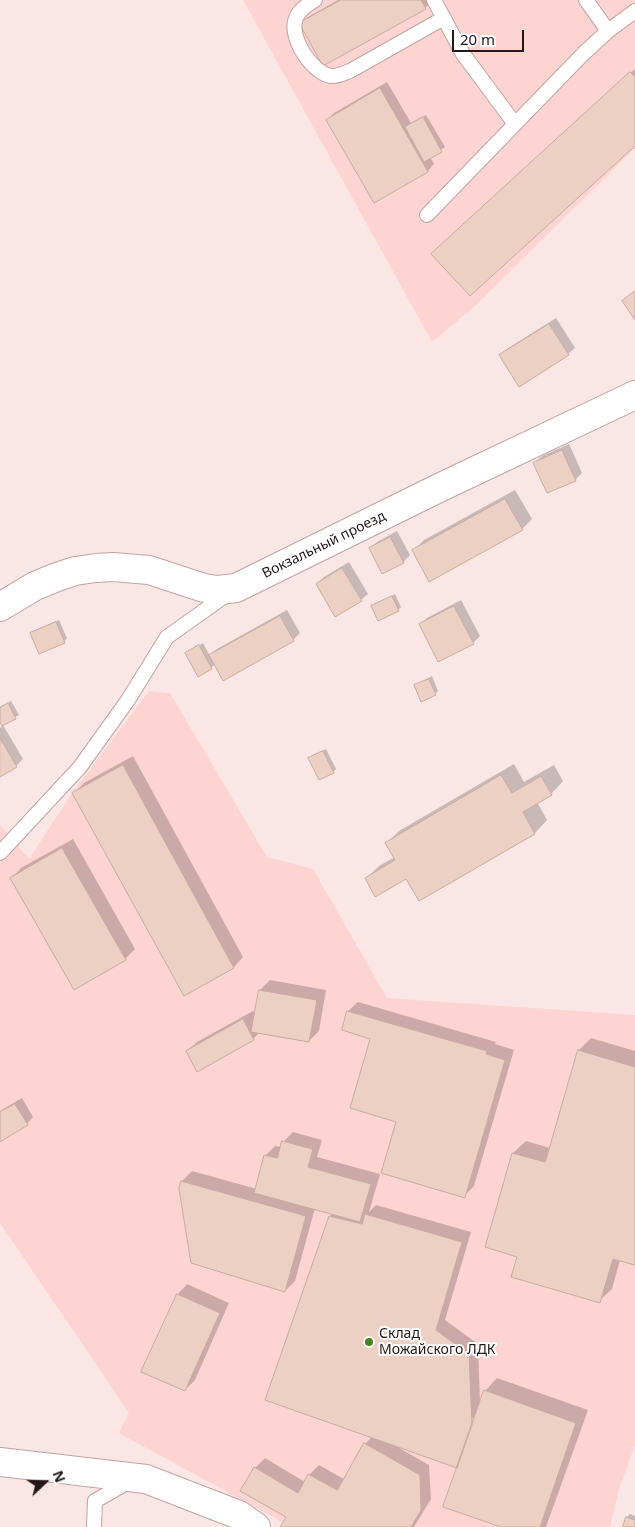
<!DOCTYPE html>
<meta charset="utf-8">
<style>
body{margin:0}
#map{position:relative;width:635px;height:1527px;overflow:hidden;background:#fae6e5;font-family:"Noto Sans",sans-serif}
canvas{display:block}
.north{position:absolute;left:20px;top:1457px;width:50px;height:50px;-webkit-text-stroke:4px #fff;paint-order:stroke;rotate:69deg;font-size:14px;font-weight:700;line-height:20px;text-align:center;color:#231817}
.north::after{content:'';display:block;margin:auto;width:18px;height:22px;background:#231817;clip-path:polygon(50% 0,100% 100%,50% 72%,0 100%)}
.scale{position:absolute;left:452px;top:30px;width:72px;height:22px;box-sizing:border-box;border:2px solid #231817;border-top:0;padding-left:6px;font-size:15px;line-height:18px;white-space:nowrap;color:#231817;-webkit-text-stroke:4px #fff;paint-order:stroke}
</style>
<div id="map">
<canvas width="635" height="1527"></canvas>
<div class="north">N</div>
<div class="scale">20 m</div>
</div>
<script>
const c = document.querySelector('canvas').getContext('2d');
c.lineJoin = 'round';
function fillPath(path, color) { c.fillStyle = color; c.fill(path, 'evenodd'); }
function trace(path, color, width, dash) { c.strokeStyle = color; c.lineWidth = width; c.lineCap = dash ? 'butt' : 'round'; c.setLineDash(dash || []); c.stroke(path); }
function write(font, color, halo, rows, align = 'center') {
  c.font = font + ' "Noto Sans",sans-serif'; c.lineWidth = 4; c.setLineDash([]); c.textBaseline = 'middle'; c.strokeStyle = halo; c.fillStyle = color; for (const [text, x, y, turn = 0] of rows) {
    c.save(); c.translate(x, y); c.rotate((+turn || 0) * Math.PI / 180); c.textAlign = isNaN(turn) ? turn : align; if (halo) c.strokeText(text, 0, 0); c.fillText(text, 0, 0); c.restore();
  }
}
fillPath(new Path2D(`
 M 243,0 L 635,0 L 635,148 L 475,306 L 432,342 Z
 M 149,691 L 170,693 L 267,857 L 313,869 L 387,998 L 635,1015 L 635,1445 L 619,1489 L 610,1527 L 280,1527 L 282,1522 L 119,1433 L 129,1413 L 0,1223 L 0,825 L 29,859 L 72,793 Z`), '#fed4d2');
fillPath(new Path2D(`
 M 338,0 L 431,0 L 432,1 L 425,8 L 323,64 L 301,24 L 308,17 Z
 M 635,69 L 635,144 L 439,247 Z
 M 387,82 L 411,123 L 426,115 L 445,147 L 430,157 L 434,164 L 428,171 L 375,201 L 327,120 L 334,113 Z
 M 556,318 L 575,348 L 568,354 L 501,355 L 507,349 Z
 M 569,444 L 582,473 L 575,480 L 535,463 L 542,456 Z
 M 515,490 L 532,519 L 522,529 L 414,550 L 424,540 Z
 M 397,531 L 410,555 L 403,562 L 370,549 L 377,542 Z
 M 349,562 L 368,594 L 361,600 L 317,584 L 324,577 Z
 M 395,594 L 401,607 L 398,610 L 373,607 Z
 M 461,600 L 480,636 L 473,643 L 420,625 L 427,618 Z
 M 287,610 L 300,633 L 293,640 L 215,664 L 211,668 L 187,653 L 203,643 L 210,656 L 217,649 Z
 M 59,620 L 67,638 L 64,642 L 31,634 L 34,631 Z
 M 432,676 L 438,691 L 435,694 L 416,685 Z
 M 11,701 L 19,715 L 3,724 L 0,719 L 0,707 Z
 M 3,725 L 23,759 L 16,766 L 0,775 L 0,728 Z
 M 326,749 L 336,769 L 333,772 L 309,758 Z
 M 133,756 L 243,957 L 234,967 L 74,793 L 84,783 Z
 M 514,764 L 524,782 L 554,765 L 563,781 L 551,794 L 537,802 L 547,820 L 535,833 L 420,899 L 407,877 L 366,879 L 379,866 L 395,857 L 387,843 L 399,831 Z
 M 73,839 L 135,949 L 125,959 L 12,878 L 21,868 Z
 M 270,980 L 326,990 L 319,1031 L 309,1041 L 260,1032 L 253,1039 L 187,1051 L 197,1042 L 253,1011 L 256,1015 L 260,990 Z
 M 358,1002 L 496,1042 L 495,1044 L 514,1050 L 474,1186 L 464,1196 L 398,1121 L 372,1038 L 348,1011 Z
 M 591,1038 L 635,1051 L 635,1264 L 620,1260 L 612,1289 L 599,1301 L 518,1256 L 486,1246 L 513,1153 L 526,1141 L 550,1148 L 579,1050 Z
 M 22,1098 L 33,1117 L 27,1124 L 0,1140 L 0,1111 Z
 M 293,1132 L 322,1140 L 317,1157 L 380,1174 L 369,1212 L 376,1205 L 471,1232 L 445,1320 L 478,1344 L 480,1402 L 485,1391 L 497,1378 L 588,1410 L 546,1527 L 505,1527 L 458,1467 L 400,1446 L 399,1448 L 429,1465 L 431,1499 L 414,1527 L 281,1527 L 287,1516 L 255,1468 L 265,1458 L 305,1482 L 309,1475 L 319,1465 L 344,1479 L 365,1444 L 372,1437 L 330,1216 L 333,1213 L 315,1208 L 295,1281 L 285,1291 L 182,1181 L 192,1171 L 257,1189 L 265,1156 L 275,1146 L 281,1147 L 283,1142 ZM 472,1418 L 475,1419 L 459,1457 Z
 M 187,1284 L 229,1303 L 195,1380 L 185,1390 L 178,1294 Z
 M 630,1514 L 635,1516 L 635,1527 L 624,1527 L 627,1517 Z`), '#0003');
const building = new Path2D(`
 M 341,0 L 421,0 L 426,9 L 323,66 L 299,23 Z
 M 630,72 L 635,77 L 635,146 L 470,296 L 431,254 Z
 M 380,88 L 428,172 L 374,203 L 326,120 Z
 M 423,117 L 442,152 L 424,162 L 405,127 Z
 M 635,291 L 635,320 L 622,301 Z
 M 549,324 L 569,355 L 519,387 L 499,355 Z
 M 562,450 L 576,481 L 547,493 L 533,463 Z
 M 505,499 L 523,530 L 429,582 L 412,550 Z
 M 390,537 L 404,563 L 382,574 L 369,548 Z
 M 342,568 L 362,601 L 335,617 L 316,584 Z
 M 392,596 L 399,611 L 378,621 L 371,606 Z
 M 454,606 L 474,644 L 438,662 L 419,624 Z
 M 280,616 L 294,641 L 223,681 L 209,655 Z
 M 56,622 L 65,643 L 39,654 L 30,633 Z
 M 199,645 L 212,669 L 198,677 L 185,653 Z
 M 429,679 L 436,695 L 421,702 L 414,685 Z
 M 8,703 L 16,719 L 2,726 L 0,722 L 0,708 Z
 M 0,738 L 17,767 L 0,777 Z
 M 323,751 L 334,773 L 319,780 L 308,758 Z
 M 123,765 L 234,968 L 184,996 L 72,793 Z
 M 501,775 L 512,793 L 541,776 L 552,795 L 523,812 L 535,834 L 419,901 L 406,879 L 375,897 L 365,878 L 395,860 L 385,843 Z
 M 62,848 L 126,960 L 74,990 L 10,878 Z
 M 259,990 L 317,1000 L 309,1042 L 251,1032 Z
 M 347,1011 L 487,1051 L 486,1054 L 505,1060 L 465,1198 L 381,1173 L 396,1122 L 350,1108 L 370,1039 L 342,1030 Z
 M 243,1019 L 254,1040 L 197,1072 L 186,1051 Z
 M 578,1050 L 635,1067 L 635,1265 L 613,1259 L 600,1303 L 511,1277 L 517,1257 L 485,1247 L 512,1153 L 545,1162 Z
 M 15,1104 L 28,1125 L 0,1142 L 0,1112 Z
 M 282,1141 L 313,1149 L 308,1167 L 371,1184 L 360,1222 L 254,1193 L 264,1155 L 277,1158 Z
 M 181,1181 L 306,1216 L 285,1292 L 191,1263 L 179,1189 Z
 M 365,1214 L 462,1242 L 436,1330 L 469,1354 L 472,1425 L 457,1468 L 265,1400 L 329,1216 L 362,1224 Z
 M 177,1294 L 220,1313 L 185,1391 L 141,1372 Z
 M 484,1390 L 576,1423 L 540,1527 L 501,1527 L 443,1507 Z
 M 364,1443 L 420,1475 L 421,1510 L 411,1527 L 280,1527 L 286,1517 L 240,1491 L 254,1467 L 298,1493 L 308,1474 L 337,1490 Z
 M 626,1517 L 635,1520 L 635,1527 L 623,1527 Z`);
fillPath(building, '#ecd0c3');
trace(building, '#c8aca0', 1);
const lane = new Path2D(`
 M 315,0 C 308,4 299,10 296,18 C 288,37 312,73 331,76 C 337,77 344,73 350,71 L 444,18
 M 434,0 L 463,54 L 515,124
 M 586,0 L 608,31
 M 427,215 L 583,54 L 608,31 L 635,11
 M 0,853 L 80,767 L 128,700 L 167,637 L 229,593
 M 94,1527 L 95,1501 L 130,1481`);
const street = new Path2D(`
 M 0,607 L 35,586 L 57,577 L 75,571 L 96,568 L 113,567 L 149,570 L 204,588 L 218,590 L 236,588 L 441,487 L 635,395
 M 0,1462 L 146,1479 L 239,1515 L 256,1527`);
trace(lane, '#c2a3a0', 16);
trace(street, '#c2a3a0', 30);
trace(lane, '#fff', 14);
trace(street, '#fff', 28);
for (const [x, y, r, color] of [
 [369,1342,5,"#458322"]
]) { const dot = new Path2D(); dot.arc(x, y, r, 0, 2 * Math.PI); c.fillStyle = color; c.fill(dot); trace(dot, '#fff', 2); }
write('14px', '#231817', '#fff', [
 ["Вокзальный проезд",324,545,-26]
]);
write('14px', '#231817', '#fff', [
 ["Склад",379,1334],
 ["Можайского ЛДК",379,1350]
], 'left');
</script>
